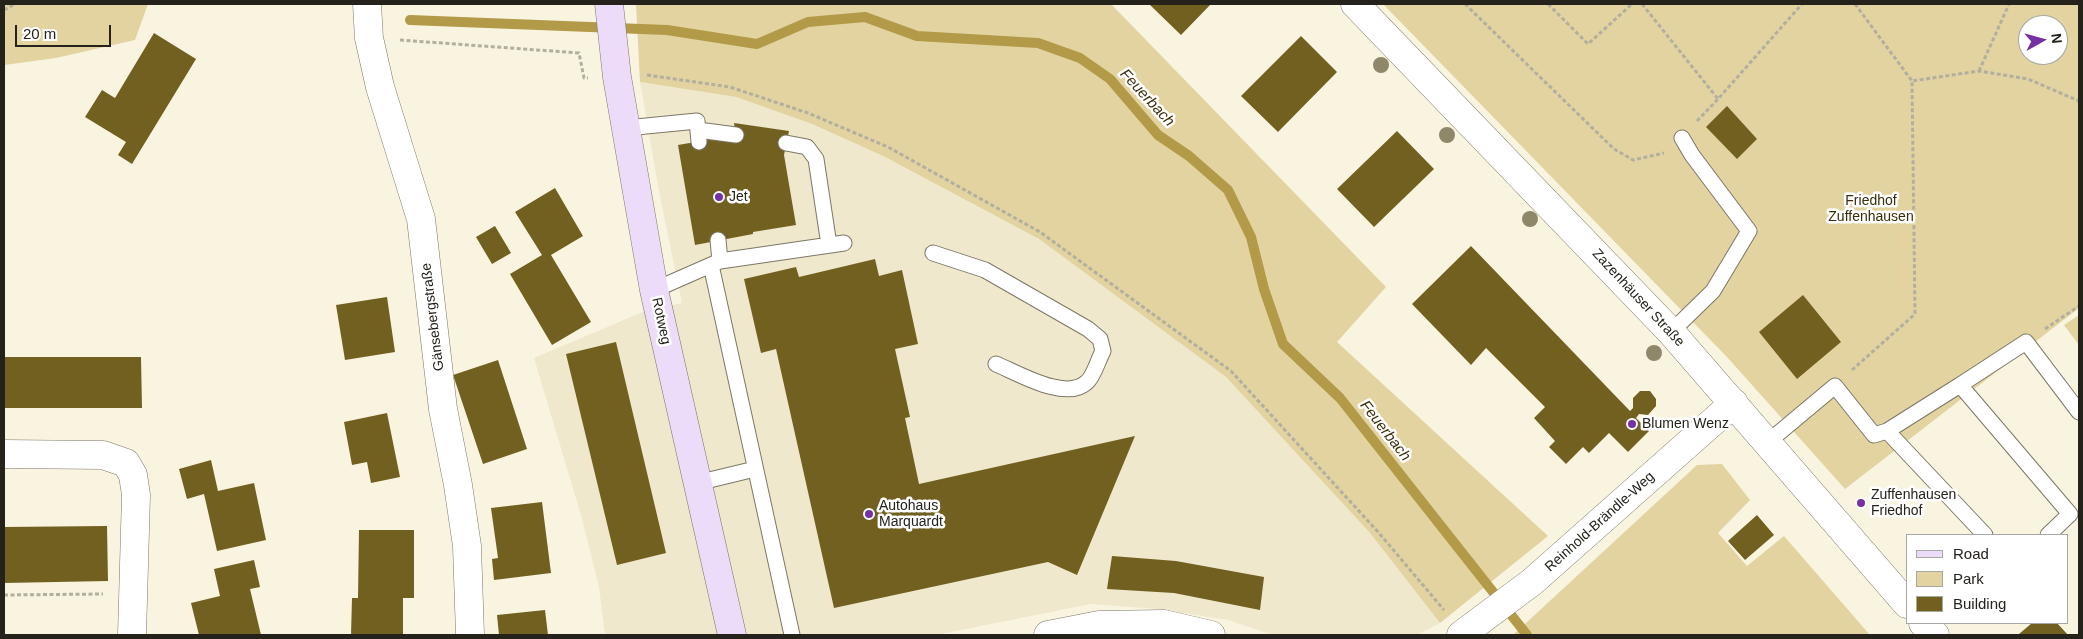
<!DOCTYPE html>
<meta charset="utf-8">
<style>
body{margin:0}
#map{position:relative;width:2083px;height:639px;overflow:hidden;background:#f9f4e0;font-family:Arial,sans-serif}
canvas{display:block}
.frame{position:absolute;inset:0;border:5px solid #24221b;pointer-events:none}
.legend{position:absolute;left:1906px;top:534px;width:162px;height:90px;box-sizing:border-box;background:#fff;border:1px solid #a7a7a4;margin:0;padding:6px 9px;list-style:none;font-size:15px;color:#24221b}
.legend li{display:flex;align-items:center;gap:10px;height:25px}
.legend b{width:25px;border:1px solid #a7a7a4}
.north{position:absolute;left:2018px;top:15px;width:50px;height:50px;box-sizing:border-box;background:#fff;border:1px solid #a7a7a4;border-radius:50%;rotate:83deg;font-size:14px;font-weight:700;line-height:20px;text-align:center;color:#24221b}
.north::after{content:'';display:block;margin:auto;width:18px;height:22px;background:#7630a3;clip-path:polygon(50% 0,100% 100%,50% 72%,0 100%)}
.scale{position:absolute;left:15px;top:25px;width:96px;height:22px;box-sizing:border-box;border:2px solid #24221b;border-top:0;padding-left:6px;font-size:15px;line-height:18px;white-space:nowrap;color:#24221b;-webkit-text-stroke:4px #fff;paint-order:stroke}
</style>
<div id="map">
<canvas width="2083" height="639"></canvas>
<div class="frame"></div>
<ul class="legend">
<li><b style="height:6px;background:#ecdbf9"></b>Road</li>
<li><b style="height:14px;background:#e2d3a1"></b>Park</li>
<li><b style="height:14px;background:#726020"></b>Building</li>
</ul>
<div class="north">N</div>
<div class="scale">20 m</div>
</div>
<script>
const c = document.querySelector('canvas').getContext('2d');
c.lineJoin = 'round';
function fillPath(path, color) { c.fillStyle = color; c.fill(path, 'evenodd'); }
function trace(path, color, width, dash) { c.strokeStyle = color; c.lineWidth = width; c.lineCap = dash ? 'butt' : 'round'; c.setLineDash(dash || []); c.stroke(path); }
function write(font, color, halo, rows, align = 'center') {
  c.font = font + ' Arial,sans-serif'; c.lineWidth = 5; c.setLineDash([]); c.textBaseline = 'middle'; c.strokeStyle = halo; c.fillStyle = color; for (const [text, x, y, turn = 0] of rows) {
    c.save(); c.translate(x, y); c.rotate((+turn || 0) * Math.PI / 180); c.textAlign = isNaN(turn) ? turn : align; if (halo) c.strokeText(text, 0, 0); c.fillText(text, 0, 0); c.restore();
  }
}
fillPath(new Path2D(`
 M 640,82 L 736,97 L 812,124 L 883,156 L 1039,239 L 1226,377 L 1370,533 L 1440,623 L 1417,635 L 1272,635 L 1228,620 L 1158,609 L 1091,604 L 936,635 L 605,635 L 599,587 L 581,515 L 534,358 L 645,311 L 682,303 L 660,197 Z`), '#f0e8cd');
fillPath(new Path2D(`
 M 4,4 L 148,4 L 135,40 L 56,58 L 4,65 Z
 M 636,4 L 1111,4 L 1386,287 L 1337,342 L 1548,536 L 1440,623 L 1370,533 L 1226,377 L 1039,239 L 883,156 L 812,124 L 736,97 L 640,82 Z
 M 1383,4 L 2079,4 L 2079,308 L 1845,489 L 1727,357 ZM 2028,25 L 2058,25 L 2058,55 L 2028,55 Z
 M 2079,315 L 2079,345 L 2064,325 Z
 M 1722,464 L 1750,500 L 1718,533 L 1747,566 L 1784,536 L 1870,635 L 1513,635 L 1697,465 Z`), '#e2d3a1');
trace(new Path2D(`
 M 410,20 L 667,30 L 757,44 L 808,22 L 865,17 L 917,36 L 1038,43 L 1080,58 L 1110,79 L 1158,135 L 1189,156 L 1228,190 L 1251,237 L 1264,289 L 1283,344 L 1340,398 L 1527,635`), '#b39a48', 10);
fillPath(new Path2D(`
 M 1149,4 L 1211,4 L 1181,35 Z
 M 154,33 L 196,59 L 132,164 L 118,155 L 126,142 L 85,117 L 102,90 L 115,98 Z
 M 1301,36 L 1337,72 L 1278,132 L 1241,96 Z
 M 1727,106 L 1757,139 L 1737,159 L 1706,127 Z
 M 734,123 L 789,131 L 784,155 L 796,225 L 753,232 L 753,234 L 695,245 L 678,145 L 736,135 Z
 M 1397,131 L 1434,169 L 1374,227 L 1337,189 Z
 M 555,188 L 583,236 L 551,255 L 591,322 L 552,345 L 510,274 L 542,255 L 515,212 Z
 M 495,226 L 511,253 L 492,264 L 476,237 Z
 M 1471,246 L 1630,411 L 1633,408 L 1633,398 L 1640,391 L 1650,391 L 1656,399 L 1656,406 L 1648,415 L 1639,414 L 1636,418 L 1649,431 L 1628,452 L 1609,433 L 1589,453 L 1583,447 L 1566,464 L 1549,447 L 1555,441 L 1534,418 L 1545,407 L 1486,348 L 1471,365 L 1412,304 Z
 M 875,259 L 879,276 L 902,270 L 918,344 L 895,349 L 910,417 L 905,418 L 919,484 L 1135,436 L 1077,575 L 1048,562 L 834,608 L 776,349 L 761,353 L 744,279 L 796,267 L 799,277 Z
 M 1803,295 L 1841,342 L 1797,379 L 1759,332 Z
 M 387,297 L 395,352 L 345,360 L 336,305 Z
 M 616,342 L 666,553 L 617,565 L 566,354 Z
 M 4,357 L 141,357 L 142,408 L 4,408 Z
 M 498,360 L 527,449 L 483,464 L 453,375 Z
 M 387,413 L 400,477 L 371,483 L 367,462 L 352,465 L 344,422 Z
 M 211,460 L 218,491 L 254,483 L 266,540 L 217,551 L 204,494 L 187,499 L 179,469 Z
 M 542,502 L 551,573 L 494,580 L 492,559 L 498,558 L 491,508 Z
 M 1757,515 L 1774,535 L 1745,560 L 1728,541 Z
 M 107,526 L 108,581 L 4,583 L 4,527 Z
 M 359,530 L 414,530 L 414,598 L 403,598 L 403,635 L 351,635 L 352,598 L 358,598 Z
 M 1112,556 L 1176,561 L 1264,577 L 1260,610 L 1174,593 L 1107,589 Z
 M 254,560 L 260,587 L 250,589 L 261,635 L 199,635 L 191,603 L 220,596 L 214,569 Z
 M 545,610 L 548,635 L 499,635 L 497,615 Z
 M 2032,623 L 2057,623 L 2068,635 L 2020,635 L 2019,634 Z`), '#726020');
const service = new Path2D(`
 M 626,128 L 697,121 L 699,142
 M 698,130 L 736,135
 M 786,143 L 807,147 L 816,159 L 829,245
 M 933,253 L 985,270 L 1088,329 L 1100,339 L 1103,351 C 1098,360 1094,376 1087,382 C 1066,402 1018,373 996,364
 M 720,261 L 844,243
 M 711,265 L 792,635
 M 654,290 L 720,261 L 718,240
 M 1671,332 L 1713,291 L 1749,231 L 1692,155 L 1682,138
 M 1960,385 L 2026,342 L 2079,412
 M 1887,431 L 1985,535
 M 1768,442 L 1835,386 L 1874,435 L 1887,431 L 1960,385 L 2070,514 L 2048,535
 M 697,483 L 755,469`);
const minor = new Path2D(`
 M 367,4 L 369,38 L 380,87 L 421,219 L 443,409 L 458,485 L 467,546 L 470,635
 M 1355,4 L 1671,332 L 1907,604
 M 4,454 L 103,455 L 126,463 L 133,475 L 136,495 L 132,635
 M 1923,623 L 1935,635
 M 1048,635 L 1099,625 L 1164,624 L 1211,635
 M 1461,635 L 1532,582 L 1734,403`);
const secondary = new Path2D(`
 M 609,4 L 617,77 L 654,290 L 732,635`);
trace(service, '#7c7766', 17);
trace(minor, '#7c7766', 29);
trace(secondary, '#7c7766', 29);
trace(new Path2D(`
 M 1465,4 L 1614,149 L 1633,160 L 1664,153
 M 1548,4 L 1588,44 L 1632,4
 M 1642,4 L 1718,99 L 1802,4
 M 1855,4 L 1912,81
 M 4,10 L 15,4
 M 400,40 L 579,53 L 584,78 L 588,78
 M 1979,71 L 2009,4
 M 647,75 L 730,87 L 808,113 L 888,147 L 1040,232 L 1231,371 L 1379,533 L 1444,610
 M 1697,121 L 1718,99
 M 2045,329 L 2079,306
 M 1852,370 L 1915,314 L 1912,81 L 1979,71 L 2028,79 L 2079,101
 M 4,595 L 103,594`), '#b3af9f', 3, [4, 2.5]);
trace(service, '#fff', 15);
trace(minor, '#fff', 28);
trace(secondary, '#ecdbf9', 28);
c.fillStyle = '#8f876a';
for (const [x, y] of [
 [1381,65],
 [1447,135],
 [1530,219],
 [1654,353]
]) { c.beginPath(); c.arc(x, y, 8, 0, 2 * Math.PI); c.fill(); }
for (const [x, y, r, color] of [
 [719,197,5,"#7630a3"],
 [1632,424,5,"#7630a3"],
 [1861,503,5,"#7630a3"],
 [869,514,5,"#7630a3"]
]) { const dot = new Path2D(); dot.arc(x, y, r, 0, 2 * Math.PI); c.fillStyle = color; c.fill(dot); trace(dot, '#fff', 2); }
write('14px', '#24221b', '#fff', [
 ["Jet",729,197],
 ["Blumen Wenz",1642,424],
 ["Zuffenhausen",1871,495],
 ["Friedhof",1871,511],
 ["Autohaus",879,506],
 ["Marquardt",879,522]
], 'left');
write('14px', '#392e09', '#fff', [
 ["Friedhof",1871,201],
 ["Zuffenhausen",1871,217]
]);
write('14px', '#24221b', '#fff', [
 ["Zazenhäuser Straße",1638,298,47],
 ["Gänsebergstraße",433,317,-97],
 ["Rotweg",661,321,78],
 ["Reinhold-Brändle-Weg",1600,522,-42]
]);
write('italic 15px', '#3b300b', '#fff', [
 ["Feuerbach",1147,98,47],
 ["Feuerbach",1385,431,52]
]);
</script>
